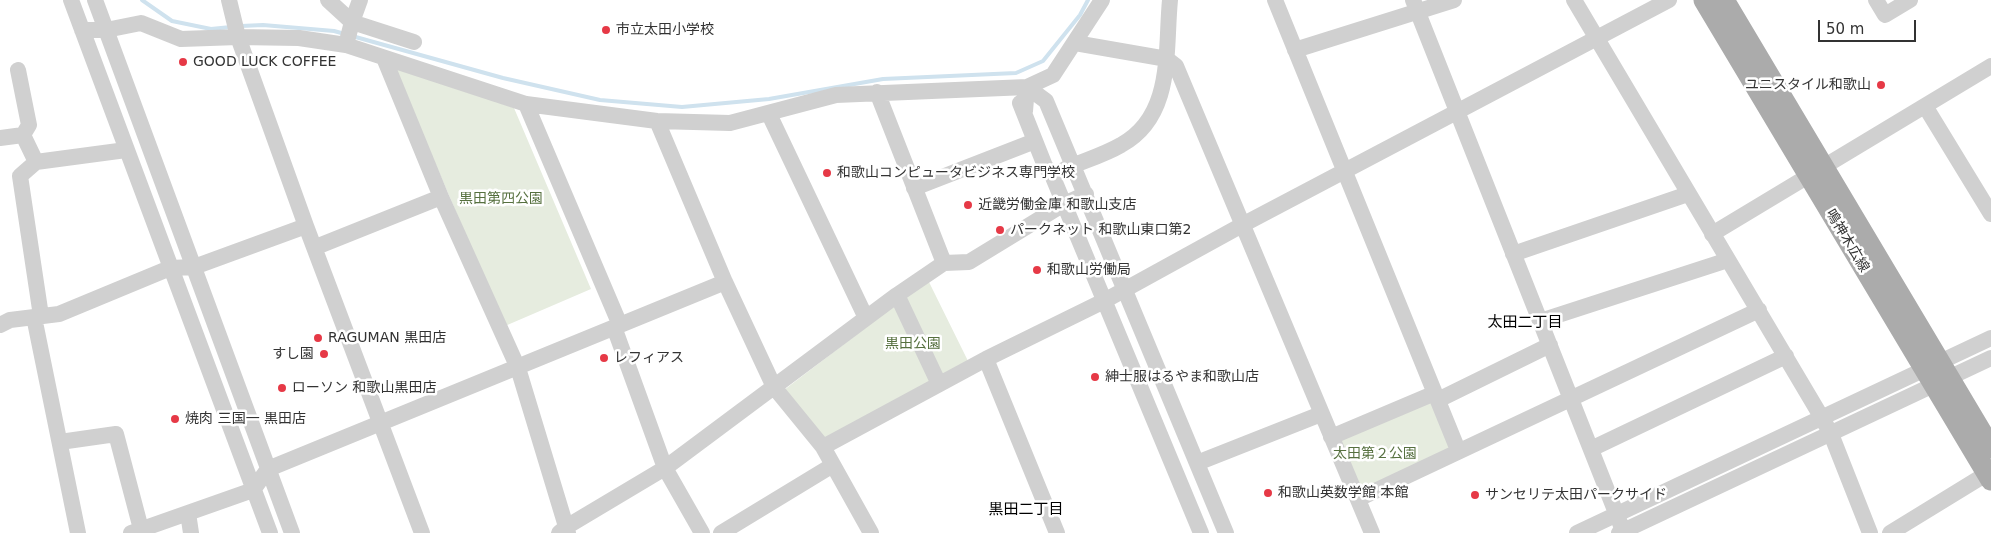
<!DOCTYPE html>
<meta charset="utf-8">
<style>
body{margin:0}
#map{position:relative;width:1991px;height:533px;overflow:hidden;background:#fff;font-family:"DejaVu Sans",sans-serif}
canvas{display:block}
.scale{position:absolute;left:1818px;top:20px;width:98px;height:22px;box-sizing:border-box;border:2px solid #333;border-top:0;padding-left:6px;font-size:15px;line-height:18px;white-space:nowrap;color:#333;-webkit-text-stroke:4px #fff;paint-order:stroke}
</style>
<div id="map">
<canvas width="1991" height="533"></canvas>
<div class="scale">50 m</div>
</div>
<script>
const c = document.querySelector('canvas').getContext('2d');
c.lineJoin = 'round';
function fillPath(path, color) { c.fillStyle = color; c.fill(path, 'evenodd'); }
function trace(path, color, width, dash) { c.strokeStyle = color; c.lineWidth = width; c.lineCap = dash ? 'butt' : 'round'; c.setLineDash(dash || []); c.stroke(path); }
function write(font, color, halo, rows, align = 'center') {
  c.font = font + ' "DejaVu Sans","Noto Sans JP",sans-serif'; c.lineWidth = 5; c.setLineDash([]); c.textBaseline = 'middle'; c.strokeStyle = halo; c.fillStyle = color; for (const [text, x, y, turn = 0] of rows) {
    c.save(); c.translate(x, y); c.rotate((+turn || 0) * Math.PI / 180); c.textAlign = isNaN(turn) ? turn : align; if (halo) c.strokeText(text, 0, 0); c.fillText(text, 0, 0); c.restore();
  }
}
fillPath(new Path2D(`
 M 394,67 L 514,108 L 591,289 L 505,326 Z
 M 928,280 L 968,361 L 825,442 L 784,390 Z
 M 1433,398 L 1453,448 L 1361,492 L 1336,439 Z`), '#e6ecdf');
trace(new Path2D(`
 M 142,0 L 172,21 L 211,29 L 231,27
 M 241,26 L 263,25 L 334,31 L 345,34
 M 352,36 L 503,78 L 600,100 L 682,107 L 769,99 L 883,79 L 1016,73 L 1043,61 L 1080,15 L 1088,0`), '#cfe2ee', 4);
trace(new Path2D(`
 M 71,0 L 270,533
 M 95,0 L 292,533
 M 229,0 L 238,37 L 306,226 L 422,533
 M 328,0 L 352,22 L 346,45
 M 360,0 L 352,22 L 414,42
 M 1275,0 L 1458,450
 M 1413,0 L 1624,533
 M 1574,0 L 1822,418 L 1831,434 L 1870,533
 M 1876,0 L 1885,15 L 1910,0
 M 82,30 L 106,30 L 141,23 L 181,39 L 238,37 L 299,38 L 346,45 L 526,104 L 657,121 L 730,123 L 836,95 L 1027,87 L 1053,75 L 1102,0
 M 1075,43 L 1167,59 L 1176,66 L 1372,533
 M 1295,50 L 1454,0
 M 384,58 L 441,197 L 518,368 L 568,533
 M 877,92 L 944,263
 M 1020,103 L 1045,166 L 1052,175 L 1201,533
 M 526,104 L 620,325
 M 1925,106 L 1991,214
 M 1025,111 L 1027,87 L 1046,101 L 1226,533
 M 769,114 L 866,318
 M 657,121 L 725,282 L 774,387 L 823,447 L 871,533
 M 23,135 L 36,162
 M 0,138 L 23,135 L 29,125 L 18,70
 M 1065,169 C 1083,161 1104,155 1121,145 C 1174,116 1165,51 1170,0
 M 914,188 L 1035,141
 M 1712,234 L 1991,66
 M 316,247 L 441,197
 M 1513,254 L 1688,194
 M 897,295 L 939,384
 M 41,316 L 20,176 L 36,162 L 126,150
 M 34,317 L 78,533
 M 1540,321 L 1728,260
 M 0,325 L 10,320 L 59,314 L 170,268 L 194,267 L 306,226
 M 614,327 L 665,468 L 702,533
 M 986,359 L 1057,533
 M 1438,400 L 1550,345
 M 1331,437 L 1435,393
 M 60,442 L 116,434 L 141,529
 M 823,447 L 986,359 L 1104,301 L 1244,224 L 1669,0
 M 1591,449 L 1786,356
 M 1197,463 L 1321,414
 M 1358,499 L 1759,310
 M 188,513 L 191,533
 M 131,533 L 253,490 L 268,469 L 725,282
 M 559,533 L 566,527 L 665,468 L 897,295 L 944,263 L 969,262 L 1064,204 L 1086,194
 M 721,533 L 833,465
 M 1577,533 L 1991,338
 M 1619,533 L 1991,358
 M 1890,533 L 1991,471`), '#d0d0d0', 16);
trace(new Path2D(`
 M 1704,0 L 1991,480
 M 1724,0 L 1991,448`), '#ababab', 21);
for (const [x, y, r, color] of [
 [606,30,5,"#e63946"],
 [183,62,5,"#e63946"],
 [1881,85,5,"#e63946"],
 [827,173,5,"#e63946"],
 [968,205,5,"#e63946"],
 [1000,230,5,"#e63946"],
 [1037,270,5,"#e63946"],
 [318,338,5,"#e63946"],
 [324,354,5,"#e63946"],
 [604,358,5,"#e63946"],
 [1095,377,5,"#e63946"],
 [282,388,5,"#e63946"],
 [175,419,5,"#e63946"],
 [1268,493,5,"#e63946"],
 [1475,495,5,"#e63946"]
]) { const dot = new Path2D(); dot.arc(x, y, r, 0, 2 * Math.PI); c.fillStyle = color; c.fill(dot); trace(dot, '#fff', 2); }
write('14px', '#333', '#fff', [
 ["市立太田小学校",616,30],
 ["GOOD LUCK COFFEE",193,62],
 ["ユニスタイル和歌山",1871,85,"right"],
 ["和歌山コンピュータビジネス専門学校",837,173],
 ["近畿労働金庫 和歌山支店",978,205],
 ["パークネット 和歌山東口第2",1010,230],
 ["和歌山労働局",1047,270],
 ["RAGUMAN 黒田店",328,338],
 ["すし園",314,354,"right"],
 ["レフィアス",614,358],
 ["紳士服はるやま和歌山店",1105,377],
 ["ローソン 和歌山黒田店",292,388],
 ["焼肉 三国一 黒田店",185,419],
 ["和歌山英数学館 本館",1278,493],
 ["サンセリテ太田パークサイド",1485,495]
], 'left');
write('14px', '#56703f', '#fff', [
 ["黒田第四公園",501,199],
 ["黒田公園",913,344],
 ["太田第２公園",1375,454]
]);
write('14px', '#333', '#fff', [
 ["鳴神木広線",1847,241,59]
]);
write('15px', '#000', '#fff', [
 ["太田二丁目",1525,323],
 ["黒田二丁目",1026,510]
]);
</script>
